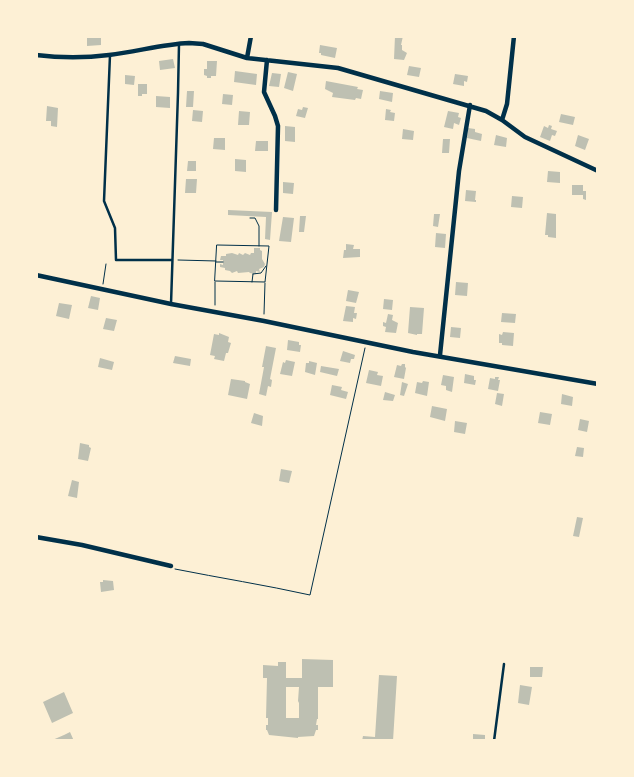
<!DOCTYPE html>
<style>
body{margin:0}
#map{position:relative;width:634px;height:777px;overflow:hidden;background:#fdf0d5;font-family:"Sofia Sans Condensed",sans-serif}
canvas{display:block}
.frame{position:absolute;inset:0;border:38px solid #fdf0d5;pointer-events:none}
</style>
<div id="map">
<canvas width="634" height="777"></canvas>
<div class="frame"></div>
</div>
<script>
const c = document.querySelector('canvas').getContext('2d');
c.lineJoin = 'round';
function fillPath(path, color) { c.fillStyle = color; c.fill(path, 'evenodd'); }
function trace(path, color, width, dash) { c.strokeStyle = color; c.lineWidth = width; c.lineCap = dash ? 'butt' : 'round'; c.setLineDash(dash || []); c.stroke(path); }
fillPath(new Path2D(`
 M 395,36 L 403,36 L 401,45 L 402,45 L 402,50 L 407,53 L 404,60 L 394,59 Z
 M 87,37 L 101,37 L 101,45 L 87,46 Z
 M 320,45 L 337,48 L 335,58 L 321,55 L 321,53 L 319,53 Z
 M 173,59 L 175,68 L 160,70 L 159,61 Z
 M 207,61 L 217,61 L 216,76 L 211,76 L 211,78 L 207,78 L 207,76 L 204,75 L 204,69 L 207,69 Z
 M 409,66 L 421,68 L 419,77 L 407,75 Z
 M 235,71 L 257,74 L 256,85 L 234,82 Z
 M 288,72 L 297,74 L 293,91 L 284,88 Z
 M 272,73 L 281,74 L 279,87 L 269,86 Z
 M 455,74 L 468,76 L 467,82 L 464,81 L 464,86 L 453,84 Z
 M 125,75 L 135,76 L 134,85 L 125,84 Z
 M 326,81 L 358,87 L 357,89 L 363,90 L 361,99 L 356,98 L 355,100 L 332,97 L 333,93 L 325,89 Z
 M 138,84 L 147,84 L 147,94 L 142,94 L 142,96 L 138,96 Z
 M 187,91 L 194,91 L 193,107 L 186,107 Z
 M 380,91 L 393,93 L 392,102 L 379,99 Z
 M 223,94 L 233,95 L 232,105 L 222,104 Z
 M 156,96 L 170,97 L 170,108 L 156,107 Z
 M 47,106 L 58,108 L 57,127 L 51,126 L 51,121 L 46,121 Z
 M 303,107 L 308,108 L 305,118 L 296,116 L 298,109 L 302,110 Z
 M 386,109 L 391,110 L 390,112 L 395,113 L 394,121 L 385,120 Z
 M 193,110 L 203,111 L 202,122 L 192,121 Z
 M 239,111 L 250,112 L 249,125 L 238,125 Z
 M 448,111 L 459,113 L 458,117 L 461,118 L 459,125 L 454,123 L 453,129 L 444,127 Z
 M 561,114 L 575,117 L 573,125 L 559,122 Z
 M 549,125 L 552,126 L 551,129 L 557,131 L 555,136 L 552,135 L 550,141 L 540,137 L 544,126 L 548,128 Z
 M 285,126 L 295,127 L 295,142 L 285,141 Z
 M 468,128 L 475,129 L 475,132 L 482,134 L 481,141 L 467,138 Z
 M 403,129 L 414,131 L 413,140 L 402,139 Z
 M 496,135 L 507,138 L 506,147 L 494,145 Z
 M 578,135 L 589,139 L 585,150 L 575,146 Z
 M 214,138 L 225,138 L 225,150 L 213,149 Z
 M 443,139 L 450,139 L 449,153 L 442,153 Z
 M 256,141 L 268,141 L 268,151 L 255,151 Z
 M 235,159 L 246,160 L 246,172 L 235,171 Z
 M 188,161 L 196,161 L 196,171 L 187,171 Z
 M 548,171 L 560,172 L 560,183 L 547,182 Z
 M 186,179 L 197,179 L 196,193 L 185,193 Z
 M 283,182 L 294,183 L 293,194 L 283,193 Z
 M 572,185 L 583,185 L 583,191 L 586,191 L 586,200 L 583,199 L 583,195 L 572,195 Z
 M 466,190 L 476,191 L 475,200 L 476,200 L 476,202 L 465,201 Z
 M 512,196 L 523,197 L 522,208 L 511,207 Z
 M 228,210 L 272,212 L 270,240 L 265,239 L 266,217 L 228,215 Z
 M 547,213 L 556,214 L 556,238 L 548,237 L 548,235 L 545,235 Z
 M 434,214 L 440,214 L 438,227 L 433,226 Z
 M 300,216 L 306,216 L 304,232 L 299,232 Z
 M 283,217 L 294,218 L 291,242 L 279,241 Z
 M 436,233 L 446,234 L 445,248 L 435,247 Z
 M 346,244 L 354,245 L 353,249 L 360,249 L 360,257 L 343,258 L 344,250 L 346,250 Z
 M 254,248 L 260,248 L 260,250 L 262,251 L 262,259 L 265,264 L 264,267 L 259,269 L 260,272 L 256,271 L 256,274 L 250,273 L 249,272 L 238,273 L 237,271 L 232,273 L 230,271 L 225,270 L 225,268 L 220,267 L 220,264 L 223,265 L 223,260 L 220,260 L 221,256 L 226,256 L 226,254 L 232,253 L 238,255 L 239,253 L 243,255 L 245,253 L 250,255 L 251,253 L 254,253 Z
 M 456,282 L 468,283 L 467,296 L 455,295 Z
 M 348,290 L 359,292 L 356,303 L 346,301 Z
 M 91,296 L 100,298 L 98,310 L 88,308 Z
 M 384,299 L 393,300 L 392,310 L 383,309 Z
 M 59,303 L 72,305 L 69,319 L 56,316 Z
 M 346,306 L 355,307 L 354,313 L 357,313 L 356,319 L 353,318 L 353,322 L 343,321 Z
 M 410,307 L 424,308 L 422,334 L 417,334 L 417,335 L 408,333 Z
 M 502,313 L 516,314 L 515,323 L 501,322 Z
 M 388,314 L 393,315 L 392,320 L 398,323 L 396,333 L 385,332 L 386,327 L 383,326 L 383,322 L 386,323 Z
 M 106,318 L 117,320 L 114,331 L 103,329 Z
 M 451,327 L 461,328 L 460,338 L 450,337 Z
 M 503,332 L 514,333 L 513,346 L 502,345 L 502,343 L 499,343 L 499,334 L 502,335 Z
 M 219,333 L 229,337 L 228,342 L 231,343 L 228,353 L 226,353 L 224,361 L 214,359 L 215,356 L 210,355 L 214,334 L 219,335 Z
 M 288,340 L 299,342 L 299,345 L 301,345 L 300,352 L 287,350 Z
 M 266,346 L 276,348 L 270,379 L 272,380 L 271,387 L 268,386 L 266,396 L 259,394 L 264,367 L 262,367 Z
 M 343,351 L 355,355 L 354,359 L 351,359 L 350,363 L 340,361 Z
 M 175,356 L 191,359 L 190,366 L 173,363 Z
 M 100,358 L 114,362 L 112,370 L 98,367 Z
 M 286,360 L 295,362 L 292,376 L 280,374 L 283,362 L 285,363 Z
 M 309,361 L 317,363 L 315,375 L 305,372 L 306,363 L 309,363 Z
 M 402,364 L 405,364 L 405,367 L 406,368 L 404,379 L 394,377 L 397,365 L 401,366 Z
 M 321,366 L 339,369 L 337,376 L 320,372 Z
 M 369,370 L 378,372 L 377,375 L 383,376 L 381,386 L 366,383 Z
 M 465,374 L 474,376 L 474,380 L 476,380 L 475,385 L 464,383 Z
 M 443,375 L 454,377 L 452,392 L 446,390 L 446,386 L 441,385 Z
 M 495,377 L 499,377 L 498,380 L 500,380 L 498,391 L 488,389 L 490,378 L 495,379 Z
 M 231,379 L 245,381 L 245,382 L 250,384 L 247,399 L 228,395 Z
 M 423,381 L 429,382 L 427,396 L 415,393 L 417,382 L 422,383 Z
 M 402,382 L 408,384 L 404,396 L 400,395 Z
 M 332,385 L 342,387 L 341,390 L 348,392 L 346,399 L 330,395 Z
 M 385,392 L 395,395 L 393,401 L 383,400 Z
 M 497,393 L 504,394 L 502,406 L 495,404 Z
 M 562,394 L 573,397 L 572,406 L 561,404 Z
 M 432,406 L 447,409 L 445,421 L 430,417 Z
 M 540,412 L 552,414 L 550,425 L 538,423 Z
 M 254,413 L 263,416 L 262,426 L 251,423 Z
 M 580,419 L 589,421 L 587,432 L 578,430 Z
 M 455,421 L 467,423 L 465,434 L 454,432 Z
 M 80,443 L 89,445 L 89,447 L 91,448 L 88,461 L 78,459 Z
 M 577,447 L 584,448 L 583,457 L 575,456 Z
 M 281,469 L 292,471 L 289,483 L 279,481 Z
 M 72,480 L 79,482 L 77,498 L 68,496 Z
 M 577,517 L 583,518 L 579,537 L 573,536 Z
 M 103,580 L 113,581 L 114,590 L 101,592 L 100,582 L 103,582 Z
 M 302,659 L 333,660 L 333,687 L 318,687 L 318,719 L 317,719 L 316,725 L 318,725 L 318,730 L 316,730 L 314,736 L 298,737 L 298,738 L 269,735 L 267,730 L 266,730 L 266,725 L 268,725 L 268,718 L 266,718 L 267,678 L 263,678 L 263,665 L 278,666 L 278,662 L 286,662 L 286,678 L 302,678 ZM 286,687 L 299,687 L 298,701 L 299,703 L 299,718 L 286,718 Z
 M 530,667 L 543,667 L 542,677 L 530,677 Z
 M 379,675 L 397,676 L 393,741 L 362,741 L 363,736 L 375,737 Z
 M 520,685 L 532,687 L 529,705 L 518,703 Z
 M 64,692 L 73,713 L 52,723 L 43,702 Z
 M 70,732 L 74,741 L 50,741 L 64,735 Z
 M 473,734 L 485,735 L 485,741 L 473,741 Z`), '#bec0b2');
trace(new Path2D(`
 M 250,218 L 255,218 L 259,226 L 259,246
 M 217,245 L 269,246 L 265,282 L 215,281 Z
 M 178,260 L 216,261
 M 216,262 L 223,262
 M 253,274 L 261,273 L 266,266
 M 252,282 L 253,274
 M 103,284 L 106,264
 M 215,305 L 215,282
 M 264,314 L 265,283
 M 175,569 C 220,578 265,585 310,595 L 365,348`), '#003049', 1);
trace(new Path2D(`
 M 110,55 L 104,201 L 115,228 L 116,260 L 172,260
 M 171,304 L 178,93 L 179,44
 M 494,741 L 504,664`), '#003049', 2.5);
trace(new Path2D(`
 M 36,55 C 61,58 85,58 109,55 C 136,52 163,44 189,43 L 203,44 L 247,58 L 338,68 L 486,111 L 502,120 L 525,137 L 598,171
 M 247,58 L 251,36
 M 267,60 L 264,92 L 275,116 L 278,126 L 276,210
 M 502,120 L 507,104 L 514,36
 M 36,275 L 171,304 L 264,321 L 413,352 L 598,384
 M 440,355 L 459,171 L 470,105
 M 36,537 L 82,545 L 171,566`), '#003049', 4.5);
</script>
